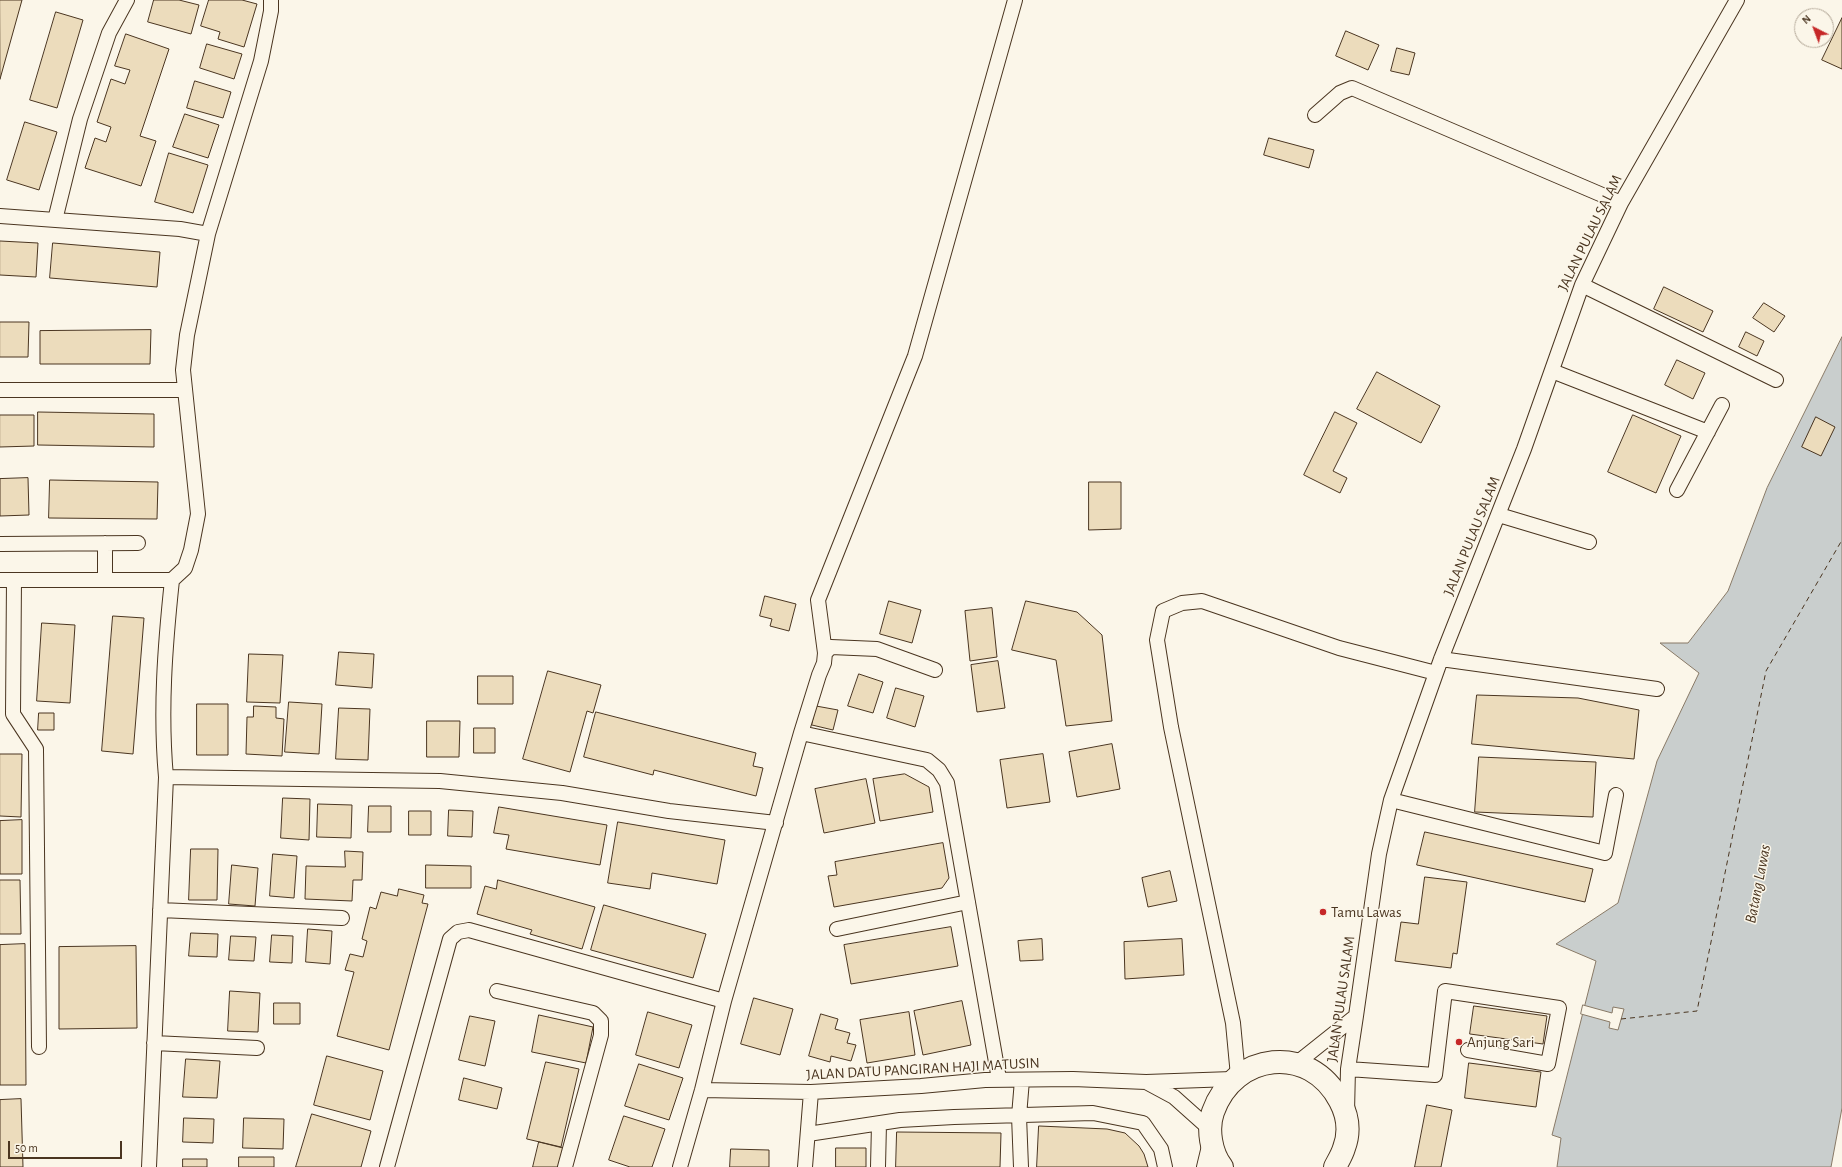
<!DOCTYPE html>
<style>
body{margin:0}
#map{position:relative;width:1842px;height:1167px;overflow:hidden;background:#fbf6e9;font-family:"Alegreya Sans",sans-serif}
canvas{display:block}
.north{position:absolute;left:1794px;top:8px;width:40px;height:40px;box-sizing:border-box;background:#fbf6e9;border:1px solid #b4a999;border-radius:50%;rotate:318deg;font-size:11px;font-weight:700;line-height:16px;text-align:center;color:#4a3520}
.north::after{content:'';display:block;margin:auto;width:14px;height:18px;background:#c62828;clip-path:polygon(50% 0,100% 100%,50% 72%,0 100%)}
.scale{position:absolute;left:8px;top:1141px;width:114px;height:18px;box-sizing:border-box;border:2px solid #4a3520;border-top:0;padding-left:5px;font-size:12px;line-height:14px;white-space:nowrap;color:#4a3520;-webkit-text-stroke:3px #fbf6e9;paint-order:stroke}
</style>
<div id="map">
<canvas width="1842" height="1167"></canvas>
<div class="north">N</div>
<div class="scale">50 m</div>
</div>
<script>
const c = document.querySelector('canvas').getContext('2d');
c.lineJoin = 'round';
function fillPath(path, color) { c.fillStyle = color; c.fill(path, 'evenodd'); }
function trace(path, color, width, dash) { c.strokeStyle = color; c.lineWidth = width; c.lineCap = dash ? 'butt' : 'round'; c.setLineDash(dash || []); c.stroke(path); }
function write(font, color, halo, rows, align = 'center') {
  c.font = font + ' "Alegreya Sans",sans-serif'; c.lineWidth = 3; c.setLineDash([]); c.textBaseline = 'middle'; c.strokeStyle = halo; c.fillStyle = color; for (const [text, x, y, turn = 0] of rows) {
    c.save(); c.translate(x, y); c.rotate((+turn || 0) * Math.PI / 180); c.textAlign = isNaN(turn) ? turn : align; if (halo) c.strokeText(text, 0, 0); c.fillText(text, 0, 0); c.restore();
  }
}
const water = new Path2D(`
 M 1842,337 L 1842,1108 L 1831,1167 L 1557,1167 L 1561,1138 L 1552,1135 L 1596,961 L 1556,944 L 1618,903 L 1657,761 L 1699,673 L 1660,643 L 1688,643 L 1728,591 L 1767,488 Z`);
fillPath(water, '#c9cecd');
trace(water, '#887966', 1);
const pier = new Path2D(`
 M 1583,1005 L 1612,1013 L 1613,1007 L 1624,1009 L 1618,1030 L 1609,1028 L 1610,1022 L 1581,1014 Z`);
fillPath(pier, '#fbf6e9');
trace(pier, '#887966', 1);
trace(new Path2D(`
 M 1621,1019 L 1697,1011 L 1766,671 L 1842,540`), '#4a3520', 1, [5, 4]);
const building = new Path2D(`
 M 0,0 L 22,0 L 0,79 Z
 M 154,0 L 179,0 L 199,5 L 191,34 L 148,22 Z
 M 209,0 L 242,0 L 257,4 L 244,47 L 218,39 L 220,32 L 201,26 Z
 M 56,12 L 83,20 L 57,108 L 30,100 Z
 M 1842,18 L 1842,69 L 1822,60 Z
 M 1346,31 L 1379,45 L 1368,70 L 1336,56 Z
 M 126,34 L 169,49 L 140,136 L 156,141 L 141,186 L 85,168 L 95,138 L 106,142 L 111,127 L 97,122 L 111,79 L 125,84 L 130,70 L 115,66 Z
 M 207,44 L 242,54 L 234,79 L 200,68 Z
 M 1397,48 L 1415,53 L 1409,75 L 1391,71 Z
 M 195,81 L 231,92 L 223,118 L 187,108 Z
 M 185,114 L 219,125 L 208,158 L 173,147 Z
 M 25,122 L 57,132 L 39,190 L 7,180 Z
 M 1269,138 L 1314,150 L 1309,168 L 1264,155 Z
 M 169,153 L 208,165 L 193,213 L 155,202 Z
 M 0,241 L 38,243 L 36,277 L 0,275 Z
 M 53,243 L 160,252 L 157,287 L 50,278 Z
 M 1664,287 L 1713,311 L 1703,332 L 1654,309 Z
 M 1764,303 L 1785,316 L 1774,332 L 1753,318 Z
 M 0,322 L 29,322 L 28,357 L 0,357 Z
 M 151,330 L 150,364 L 40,364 L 40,331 Z
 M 1746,332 L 1764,341 L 1757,356 L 1739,347 Z
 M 1677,360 L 1705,373 L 1693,399 L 1665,385 Z
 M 1377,372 L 1440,406 L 1421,443 L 1357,409 Z
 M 38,412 L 154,414 L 154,447 L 38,445 Z
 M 1335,412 L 1357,423 L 1333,471 L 1347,478 L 1340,493 L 1304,475 Z
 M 0,415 L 34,415 L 34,446 L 0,447 Z
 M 1633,415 L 1681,436 L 1656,493 L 1608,472 Z
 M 1816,417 L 1835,427 L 1821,456 L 1802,447 Z
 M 28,478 L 29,515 L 0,516 L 0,479 Z
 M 50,480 L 158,482 L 157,519 L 49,518 Z
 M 1089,482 L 1121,482 L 1121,529 L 1089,530 Z
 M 765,596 L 796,604 L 789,631 L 770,626 L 772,619 L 760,616 Z
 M 889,601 L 921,610 L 912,643 L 880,634 Z
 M 1026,601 L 1077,612 L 1102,635 L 1112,721 L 1066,726 L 1056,660 L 1012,650 Z
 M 992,608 L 997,657 L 970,661 L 965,611 Z
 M 113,616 L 144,618 L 133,754 L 102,751 Z
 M 42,623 L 75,625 L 70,703 L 37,701 Z
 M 339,652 L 374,654 L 372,688 L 336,685 Z
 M 249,654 L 283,655 L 280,703 L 247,702 Z
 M 998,661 L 1005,708 L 977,712 L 971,665 Z
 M 548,671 L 601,685 L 593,713 L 587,711 L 570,772 L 523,759 Z
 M 859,674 L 883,682 L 873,713 L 848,706 Z
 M 478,676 L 513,676 L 513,704 L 478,704 Z
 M 896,688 L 924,696 L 915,727 L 887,718 Z
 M 1477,695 L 1578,698 L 1639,710 L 1634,759 L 1472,744 Z
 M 289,702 L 322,704 L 319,754 L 285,752 Z
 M 197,704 L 228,704 L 228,755 L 197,755 Z
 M 254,706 L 276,707 L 276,718 L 284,719 L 282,756 L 246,754 L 247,717 L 253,717 Z
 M 816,706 L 838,710 L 833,730 L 812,725 Z
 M 339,708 L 370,709 L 368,760 L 336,759 Z
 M 596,712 L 756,753 L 753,766 L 763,768 L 756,796 L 654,770 L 653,775 L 584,757 Z
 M 39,713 L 54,713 L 54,730 L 38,730 Z
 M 427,721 L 460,721 L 459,757 L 427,757 Z
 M 474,728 L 495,728 L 495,753 L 474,753 Z
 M 1112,744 L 1120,789 L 1077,797 L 1069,752 Z
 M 0,754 L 22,754 L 21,817 L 0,816 Z
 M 1043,754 L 1050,802 L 1007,808 L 1000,760 Z
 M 1479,757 L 1596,762 L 1593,817 L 1475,812 Z
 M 905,774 L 929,787 L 933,812 L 880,821 L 873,779 Z
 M 866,779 L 875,823 L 824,833 L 815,789 Z
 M 283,798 L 310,799 L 309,840 L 281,838 Z
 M 318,804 L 352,805 L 351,838 L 317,837 Z
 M 369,806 L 391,806 L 391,832 L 368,832 Z
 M 499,807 L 607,825 L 600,865 L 506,849 L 509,835 L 494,833 Z
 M 449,810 L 473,811 L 472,837 L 448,836 Z
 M 409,811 L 431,811 L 431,835 L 409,835 Z
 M 22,820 L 22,874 L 0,874 L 0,821 Z
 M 618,822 L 725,840 L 717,884 L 652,873 L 650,889 L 608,883 Z
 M 1425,832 L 1593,869 L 1585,902 L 1417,865 Z
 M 943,843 L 949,878 L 942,888 L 834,907 L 828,876 L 837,875 L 835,862 Z
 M 191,849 L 218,849 L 217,900 L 189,900 Z
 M 345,851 L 363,852 L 362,880 L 353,880 L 352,901 L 305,899 L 306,866 L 345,867 Z
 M 273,854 L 297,856 L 294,898 L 270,896 Z
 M 232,865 L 258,868 L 255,906 L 229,904 Z
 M 426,865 L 471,866 L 471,888 L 426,888 Z
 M 1170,871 L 1177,901 L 1148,907 L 1142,878 Z
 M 1425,877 L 1467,882 L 1457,954 L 1453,953 L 1451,968 L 1395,961 L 1401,922 L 1418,924 Z
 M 0,880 L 20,880 L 21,934 L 0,934 Z
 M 498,880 L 595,907 L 582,949 L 530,934 L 532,930 L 477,914 L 485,886 L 496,889 Z
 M 399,889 L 424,895 L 422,903 L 428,904 L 389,1050 L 337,1036 L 354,972 L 345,970 L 350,954 L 363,957 L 367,941 L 362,939 L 370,907 L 376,909 L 381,892 L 397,896 Z
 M 604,905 L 706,934 L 693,978 L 591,950 Z
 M 951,927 L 958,966 L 851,984 L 844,945 Z
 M 308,929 L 332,931 L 330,964 L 306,962 Z
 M 191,933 L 218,934 L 217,957 L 189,956 Z
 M 272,935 L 293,936 L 292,963 L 270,962 Z
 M 231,936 L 256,937 L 254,961 L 229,960 Z
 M 1042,939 L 1043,960 L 1020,961 L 1018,941 Z
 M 1182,939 L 1184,975 L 1125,979 L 1124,942 Z
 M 25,944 L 26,1085 L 0,1085 L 0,945 Z
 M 136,946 L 137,1028 L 59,1029 L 59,947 Z
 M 230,991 L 260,993 L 258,1032 L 228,1031 Z
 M 754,998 L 793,1009 L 780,1055 L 741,1044 Z
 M 962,1001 L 971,1045 L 923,1055 L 914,1011 Z
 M 274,1003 L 300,1003 L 300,1024 L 274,1024 Z
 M 1474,1006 L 1547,1016 L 1543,1044 L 1470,1034 Z
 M 648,1012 L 692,1025 L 679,1068 L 636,1055 Z
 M 909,1012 L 915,1055 L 867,1063 L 860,1020 Z
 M 821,1014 L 838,1019 L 835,1029 L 850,1033 L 847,1043 L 856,1045 L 851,1061 L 831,1056 L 830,1062 L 809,1056 Z
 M 539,1015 L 593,1027 L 586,1063 L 532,1052 Z
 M 470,1016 L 495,1021 L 485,1066 L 459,1060 Z
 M 327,1056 L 383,1071 L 370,1120 L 314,1105 Z
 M 186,1059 L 220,1061 L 217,1098 L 183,1097 Z
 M 546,1062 L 579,1069 L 561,1147 L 527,1139 Z
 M 1469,1063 L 1541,1072 L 1536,1107 L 1465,1098 Z
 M 639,1064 L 683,1078 L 669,1120 L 625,1106 Z
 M 464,1078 L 502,1088 L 497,1109 L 459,1100 Z
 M 21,1099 L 23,1167 L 0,1167 L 0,1100 Z
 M 1427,1105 L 1452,1110 L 1441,1167 L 1415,1167 Z
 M 312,1114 L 371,1131 L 361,1167 L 296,1167 Z
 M 624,1116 L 665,1129 L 652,1167 L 630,1167 L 609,1160 Z
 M 184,1118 L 214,1119 L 213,1143 L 183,1142 Z
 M 244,1118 L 284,1119 L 283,1149 L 243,1148 Z
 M 1039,1126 L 1107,1129 L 1125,1133 L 1139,1146 L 1144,1154 L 1148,1167 L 1037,1167 Z
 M 897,1132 L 1001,1133 L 1000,1167 L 896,1167 Z
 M 539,1142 L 563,1148 L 558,1167 L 533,1167 Z
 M 836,1148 L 866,1148 L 866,1167 L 836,1167 Z
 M 731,1149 L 769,1150 L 769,1167 L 730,1167 Z
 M 239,1157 L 274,1157 L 274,1167 L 239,1167 Z
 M 183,1159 L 207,1159 L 207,1167 L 183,1167 Z`);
fillPath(building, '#ecdcbc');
trace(building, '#4a3520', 1);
const street = new Path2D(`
 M 1315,115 L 1340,93 L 1352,88 L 1621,203
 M 0,216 L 180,229 L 208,234
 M 55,220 L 80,119 L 109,33 L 127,0
 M 1582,285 L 1776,380
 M 1552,371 L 1708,432
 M 0,390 L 185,390
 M 1677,490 L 1722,405
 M 1499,515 L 1589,542
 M 0,544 L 138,543
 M 0,580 L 172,580
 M 14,580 L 13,714 L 36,749 L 39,1047
 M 105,580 L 105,543
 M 825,653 L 818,600 L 915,356 L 1015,0
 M 1441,659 L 1657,689
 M 801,733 L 927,760 L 939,770 L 947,783 L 999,1079
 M 166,777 C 160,711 165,646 172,580 L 185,568 L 191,550 L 198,514 L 183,370 L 187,335 L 208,234 L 261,61 L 271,11 L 271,0
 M 1391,800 L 1605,853 L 1616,795
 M 160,910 L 342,918
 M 837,929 L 968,902
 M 497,991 L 593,1013 L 601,1021 L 601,1035 L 565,1167
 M 154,1043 L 257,1048
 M 1297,1063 L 1356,1016
 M 1348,1069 L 1435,1075 L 1445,991 L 1559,1008 L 1548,1064 L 1468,1050
 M 1238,1076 L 1233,1023 L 1171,727 L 1157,640 L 1163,611 L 1182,603 L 1202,601 L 1339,648 L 1436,673
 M 1148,1083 L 1174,1097 L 1211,1130
 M 702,1090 L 811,1092 L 921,1086 L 985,1080 L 1073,1079 L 1146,1082 L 1232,1079
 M 1347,1112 L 1348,1069 L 1356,1016 L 1379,854 L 1391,800 L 1441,659 L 1524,449 L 1582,285 L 1621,203 L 1737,0
 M 808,1134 L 900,1120 L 954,1117 L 1093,1113 L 1143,1123 L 1161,1149 L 1165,1167
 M 149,1167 L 166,777 L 440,781 L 562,793 L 669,811 L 776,823
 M 387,1167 L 450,939 L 458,932 L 469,930 L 724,1001
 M 680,1167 L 702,1090 L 724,1001 L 801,733 L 819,675 L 824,663 L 825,653 L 831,647 L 877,649 L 935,670
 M 805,1167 L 811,1092
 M 878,1167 L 879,1124
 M 1021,1167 L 1019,1116 L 1022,1080
 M 1204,1167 L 1210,1142`);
const primary = new Path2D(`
 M 1222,1167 C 1211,1153 1207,1129 1213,1112 C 1234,1052 1310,1043 1340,1101 C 1348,1116 1350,1132 1344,1148 C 1342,1155 1338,1161 1335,1167`);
trace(street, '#4a3520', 16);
trace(primary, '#4a3520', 24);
trace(street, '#fbf6e9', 14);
trace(primary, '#fbf6e9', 22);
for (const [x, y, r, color] of [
 [1323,912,4,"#c62828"],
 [1459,1042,4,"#c62828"]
]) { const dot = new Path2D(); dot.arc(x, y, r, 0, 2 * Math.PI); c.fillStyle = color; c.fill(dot); trace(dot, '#fbf6e9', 1.5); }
write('15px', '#4a3520', '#fbf6e9', [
 ["JALAN PULAU SALAM",1590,233,-64],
 ["JALAN PULAU SALAM",1472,536,-68],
 ["JALAN PULAU SALAM",1341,999,-82],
 ["JALAN DATU PANGIRAN HAJI MATUSIN",923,1069,-3]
]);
write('15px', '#4a3520', '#fbf6e9', [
 ["Tamu Lawas",1331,912],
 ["Anjung Sari",1467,1042]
], 'left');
write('italic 16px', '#4a3520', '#fbf6e9', [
 ["Batang Lawas",1758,884,-79]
]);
</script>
